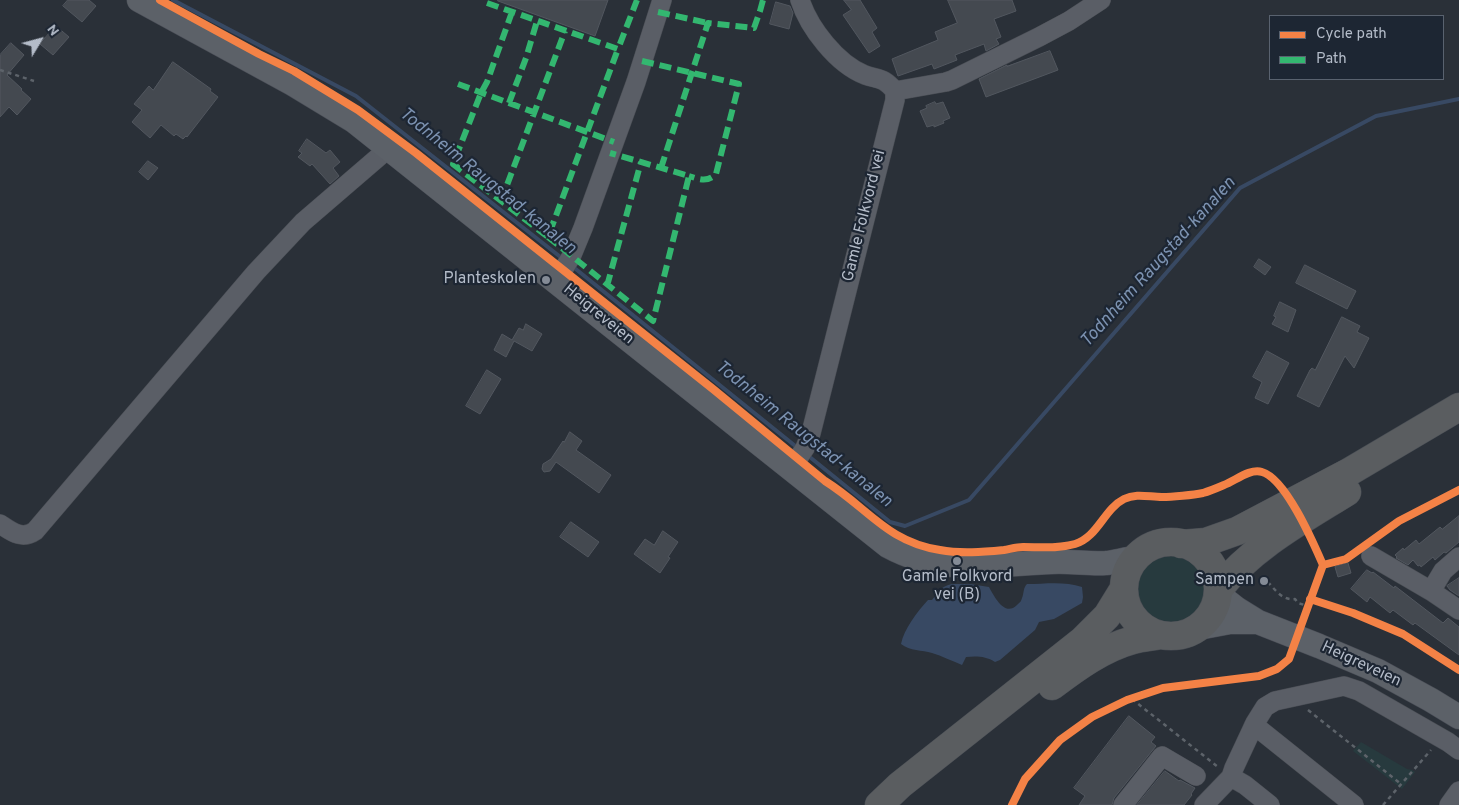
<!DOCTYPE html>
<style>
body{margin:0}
#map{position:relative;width:1459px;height:805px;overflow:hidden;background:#2a3038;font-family:Overpass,sans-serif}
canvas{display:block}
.legend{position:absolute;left:1269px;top:15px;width:175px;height:65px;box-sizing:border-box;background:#1d2633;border:1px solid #59626f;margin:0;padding:6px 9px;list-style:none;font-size:15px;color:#b4bcc9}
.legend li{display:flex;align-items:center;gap:10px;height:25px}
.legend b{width:25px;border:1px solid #59626f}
.north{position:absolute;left:15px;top:15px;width:50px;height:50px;-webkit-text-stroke:4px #1d2633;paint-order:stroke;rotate:53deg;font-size:14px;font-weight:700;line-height:20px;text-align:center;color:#b4bcc9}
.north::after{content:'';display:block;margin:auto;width:18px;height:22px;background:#b4bcc9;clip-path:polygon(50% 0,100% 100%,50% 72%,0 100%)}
</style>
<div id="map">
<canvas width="1459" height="805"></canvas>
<ul class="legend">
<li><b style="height:6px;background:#f48246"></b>Cycle path</li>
<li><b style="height:6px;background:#33b770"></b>Path</li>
</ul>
<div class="north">N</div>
</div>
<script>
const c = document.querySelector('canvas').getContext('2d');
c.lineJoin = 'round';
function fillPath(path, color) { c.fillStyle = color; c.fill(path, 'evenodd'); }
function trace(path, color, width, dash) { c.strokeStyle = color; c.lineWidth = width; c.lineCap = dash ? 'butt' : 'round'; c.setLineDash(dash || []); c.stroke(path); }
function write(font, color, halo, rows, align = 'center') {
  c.font = font + ' Overpass,sans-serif'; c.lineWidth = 4.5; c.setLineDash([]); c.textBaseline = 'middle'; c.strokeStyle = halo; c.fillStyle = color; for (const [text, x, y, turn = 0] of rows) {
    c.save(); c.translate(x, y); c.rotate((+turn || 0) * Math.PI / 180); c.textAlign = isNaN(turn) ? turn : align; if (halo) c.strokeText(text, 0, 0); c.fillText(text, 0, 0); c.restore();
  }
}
fillPath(new Path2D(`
 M1136 591a35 35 0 1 1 70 0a35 35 0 1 1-70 0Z
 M 1361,742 L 1407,769 L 1412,770 L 1415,772 L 1402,789 L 1353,751 Z`), '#273a3e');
fillPath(new Path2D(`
 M 952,584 L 970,584 L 989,587 C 995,598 1005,617 1017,605 C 1020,602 1021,602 1022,598 C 1024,593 1023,588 1027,584 C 1045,584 1065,581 1082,587 L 1083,597 L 1082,603 L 1054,619 L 1039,622 L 1035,630 L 1000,660 L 995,662 C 986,656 976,656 966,657 L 962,665 C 952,661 942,656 932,653 C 922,650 910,651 901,644 C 904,629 917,612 928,600 L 932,600 C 939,592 941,586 952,584 Z`), '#384963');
trace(new Path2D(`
 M 173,0 L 356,96 L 563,259
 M 572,266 L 799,449
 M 806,454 L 890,522 L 905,526 L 969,500 L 1240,188 L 1376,116 L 1459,99`), '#384963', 4);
const building = new Path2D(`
 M 68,0 L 89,0 L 96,6 L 82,22 L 63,6 Z
 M 498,0 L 608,0 L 595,36 L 498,1 Z
 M 844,0 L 860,0 L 877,28 L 872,32 L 880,46 L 869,53 L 843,15 L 851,10 Z
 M 948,0 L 1012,0 L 1016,11 L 994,19 L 1001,37 L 996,39 L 999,44 L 986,51 L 984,44 L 955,55 L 957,60 L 934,69 L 932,64 L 898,76 L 892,59 L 938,40 L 935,32 L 957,23 Z
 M 776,2 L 790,6 L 793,13 L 789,29 L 770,24 Z
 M 56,26 L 69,37 L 53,55 L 40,44 Z
 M 11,43 L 24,55 L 7,75 L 22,89 L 21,90 L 31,99 L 17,115 L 9,107 L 0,117 L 0,55 Z
 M 1050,51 L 1058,70 L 986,97 L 979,79 L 1007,65 L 1007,66 Z
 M 173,62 L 211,89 L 210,91 L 218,97 L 187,137 L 186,136 L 183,139 L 176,134 L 174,136 L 161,125 L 150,138 L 132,122 L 142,110 L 134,104 L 149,86 L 153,90 Z
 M 935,102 L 936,104 L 943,102 L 950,118 L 943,121 L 944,123 L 934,127 L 934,125 L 927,127 L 920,111 L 927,108 L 926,106 Z
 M 307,139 L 326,153 L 330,150 L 340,162 L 333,168 L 339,176 L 330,184 L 312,164 L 310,166 L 298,157 L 302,153 L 299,151 Z
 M 148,161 L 158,168 L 148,180 L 139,172 Z
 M 1259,259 L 1271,267 L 1265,275 L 1254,267 Z
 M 1305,265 L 1356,291 L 1347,309 L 1296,283 Z
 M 1280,302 L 1296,310 L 1288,332 L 1272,324 L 1276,317 L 1274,316 Z
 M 1342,317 L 1360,326 L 1357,332 L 1369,338 L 1354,368 L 1345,356 L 1319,407 L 1297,396 L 1310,370 L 1312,368 L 1315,370 Z
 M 526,324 L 542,334 L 532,351 L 514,341 L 506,357 L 494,350 L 502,334 L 512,340 L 519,328 L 523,330 Z
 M 1267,351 L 1289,363 L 1268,404 L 1255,398 L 1262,382 L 1253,377 Z
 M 487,370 L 501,379 L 480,414 L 466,406 Z
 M 570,432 L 582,441 L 576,450 L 611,475 L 599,493 L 556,462 L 550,471 L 544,472 L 542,469 L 543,464 L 551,459 L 563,441 L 564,442 Z
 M 1459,516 L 1459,542 L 1446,553 L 1444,552 L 1435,560 L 1433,557 L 1421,567 L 1420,565 L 1418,566 L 1413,560 L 1408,565 L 1396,558 L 1397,557 L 1395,555 L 1403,548 L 1404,550 L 1416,540 L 1419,544 L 1440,527 L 1442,529 Z
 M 571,522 L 599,542 L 588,557 L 560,537 Z
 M 663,531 L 678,542 L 668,557 L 670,558 L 660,573 L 634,554 L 645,539 L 654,545 Z
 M 1348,563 L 1351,573 L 1338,577 L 1335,567 Z
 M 1367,570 L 1372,573 L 1373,572 L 1394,588 L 1395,586 L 1443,623 L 1448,618 L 1459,627 L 1459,655 L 1415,623 L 1413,625 L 1393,610 L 1390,613 L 1370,597 L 1367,602 L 1351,589 Z
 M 1459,578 L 1459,596 L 1450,590 L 1447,586 Z
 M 1129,716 L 1155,737 L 1151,742 L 1156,746 L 1114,798 L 1112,805 L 1079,805 L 1085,796 L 1074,788 Z
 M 1165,771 L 1179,781 L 1180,780 L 1195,788 L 1191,794 L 1192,795 L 1184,805 L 1137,805 Z`);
fillPath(building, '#444950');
trace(building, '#52575f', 1);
const minor = new Path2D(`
 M 895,91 L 946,82 L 952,80 L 1039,37 L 1069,21 L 1101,0
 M 556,281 L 571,257 L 583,228 L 636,82 L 662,0
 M 791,469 L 805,448 L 811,433 L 895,100 L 895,91 C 883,77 880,80 865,75 C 837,64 809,28 800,0
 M 0,524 C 12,532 22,540 35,531 L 256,272 L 303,222 L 389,148
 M 1371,556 L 1431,591 L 1459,610
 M 1431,591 L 1443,571 L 1459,557
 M 1254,725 L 1354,805
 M 1231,777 L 1234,768 L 1255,723 L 1265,707 L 1275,701 L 1344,686 L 1359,691 L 1448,742 L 1459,750
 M 1123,805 L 1162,756 L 1196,776
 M 1204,805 L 1231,777 L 1245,785 L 1270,805
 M 1449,805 L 1459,791`);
const major = new Path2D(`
 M 139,0 L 293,84 L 354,121 L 888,546 C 943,576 993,564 1052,562 C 1070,561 1088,564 1106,563 C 1115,562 1126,559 1136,558
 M 1218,594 L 1237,609 L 1258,622 L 1319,646 L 1378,671 L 1431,700 L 1459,717
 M 1198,628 L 1230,622 L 1258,622`);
const highway = new Path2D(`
 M1124 589a47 47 0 1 1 94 0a47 47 0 1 1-94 0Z
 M 1181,544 L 1206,542 L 1237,531 L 1349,472 L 1459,407
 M 1218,590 C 1252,547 1302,520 1347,492
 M 1052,686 C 1076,668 1103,648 1133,640 C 1142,637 1151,637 1160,635
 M 879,805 L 900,785 L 1083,640 L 1107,616 L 1123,590`);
trace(minor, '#484c53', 20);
trace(major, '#484c55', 25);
trace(highway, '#474c53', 29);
trace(new Path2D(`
 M 0,70 L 34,81
 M 1268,582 C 1275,590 1283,601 1295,599 L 1298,603 L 1308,606
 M 1132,699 L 1218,767
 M 1308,710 L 1401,784
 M 1383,805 L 1431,750`), '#5d636a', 2.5, [4, 4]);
trace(minor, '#5a5e66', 19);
trace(major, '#5c6168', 24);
trace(highway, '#5a5d60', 28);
trace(new Path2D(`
 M 487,3 L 618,49 L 637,0
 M 512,12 L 487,82 L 481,93 L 453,164 L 548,237 L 618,49
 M 658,12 L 708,23
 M 642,61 L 739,84 L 716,174 C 707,183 699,179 689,176
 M 458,84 L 614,142
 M 509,103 L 526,58 L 537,21
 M 661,168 L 708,23 L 754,28 L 760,11 L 763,0
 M 501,201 L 565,31
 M 548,237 L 653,321 L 689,176 L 610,153
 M 607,286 L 641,162`), '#33b770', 6, [12, 6]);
trace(new Path2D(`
 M 160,0 L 259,54 L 294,71 L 358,110 L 416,153 L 713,389 L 825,481 C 867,507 887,542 940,550 C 961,554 983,552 1004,550 C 1010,549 1017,547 1023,547 C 1040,547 1058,549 1075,544 C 1098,537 1104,509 1124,499 C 1136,493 1149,497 1162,497 C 1172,497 1193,495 1203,493 C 1210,491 1217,488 1224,485 C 1235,481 1250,468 1262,472 C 1286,479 1313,542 1323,565
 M 1310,599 L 1353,613 L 1403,634 L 1459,670
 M 1012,805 L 1025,779 L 1060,740 L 1092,717 L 1127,700 L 1163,688 L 1259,676 L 1277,669 L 1289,659 L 1323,565 L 1346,559 L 1399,521 L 1459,490`), '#f48246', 8);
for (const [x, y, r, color] of [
 [546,280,5,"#848b96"],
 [957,561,5,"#848b96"],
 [1264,581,5,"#848b96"]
]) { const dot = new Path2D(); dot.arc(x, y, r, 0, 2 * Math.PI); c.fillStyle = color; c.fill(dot); trace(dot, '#1d2633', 2); }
write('16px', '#b4bcc9', '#1d2633', [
 ["Gamle Folkvord vei",865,216,-76],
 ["Heigreveien",598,315,39],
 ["Heigreveien",1361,665,25]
]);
write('16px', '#b4bcc9', '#1d2633', [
 ["Planteskolen",536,280],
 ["Gamle Folkvord",957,578,"center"],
 ["vei (B)",957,596,"center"],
 ["Sampen",1254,581]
], 'right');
write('italic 18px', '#7c92b1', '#1d2633', [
 ["Todnheim Raugstad-kanalen",487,182,39],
 ["Todnheim Raugstad-kanalen",1159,263,-48],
 ["Todnheim Raugstad-kanalen",803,435,39]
]);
</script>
